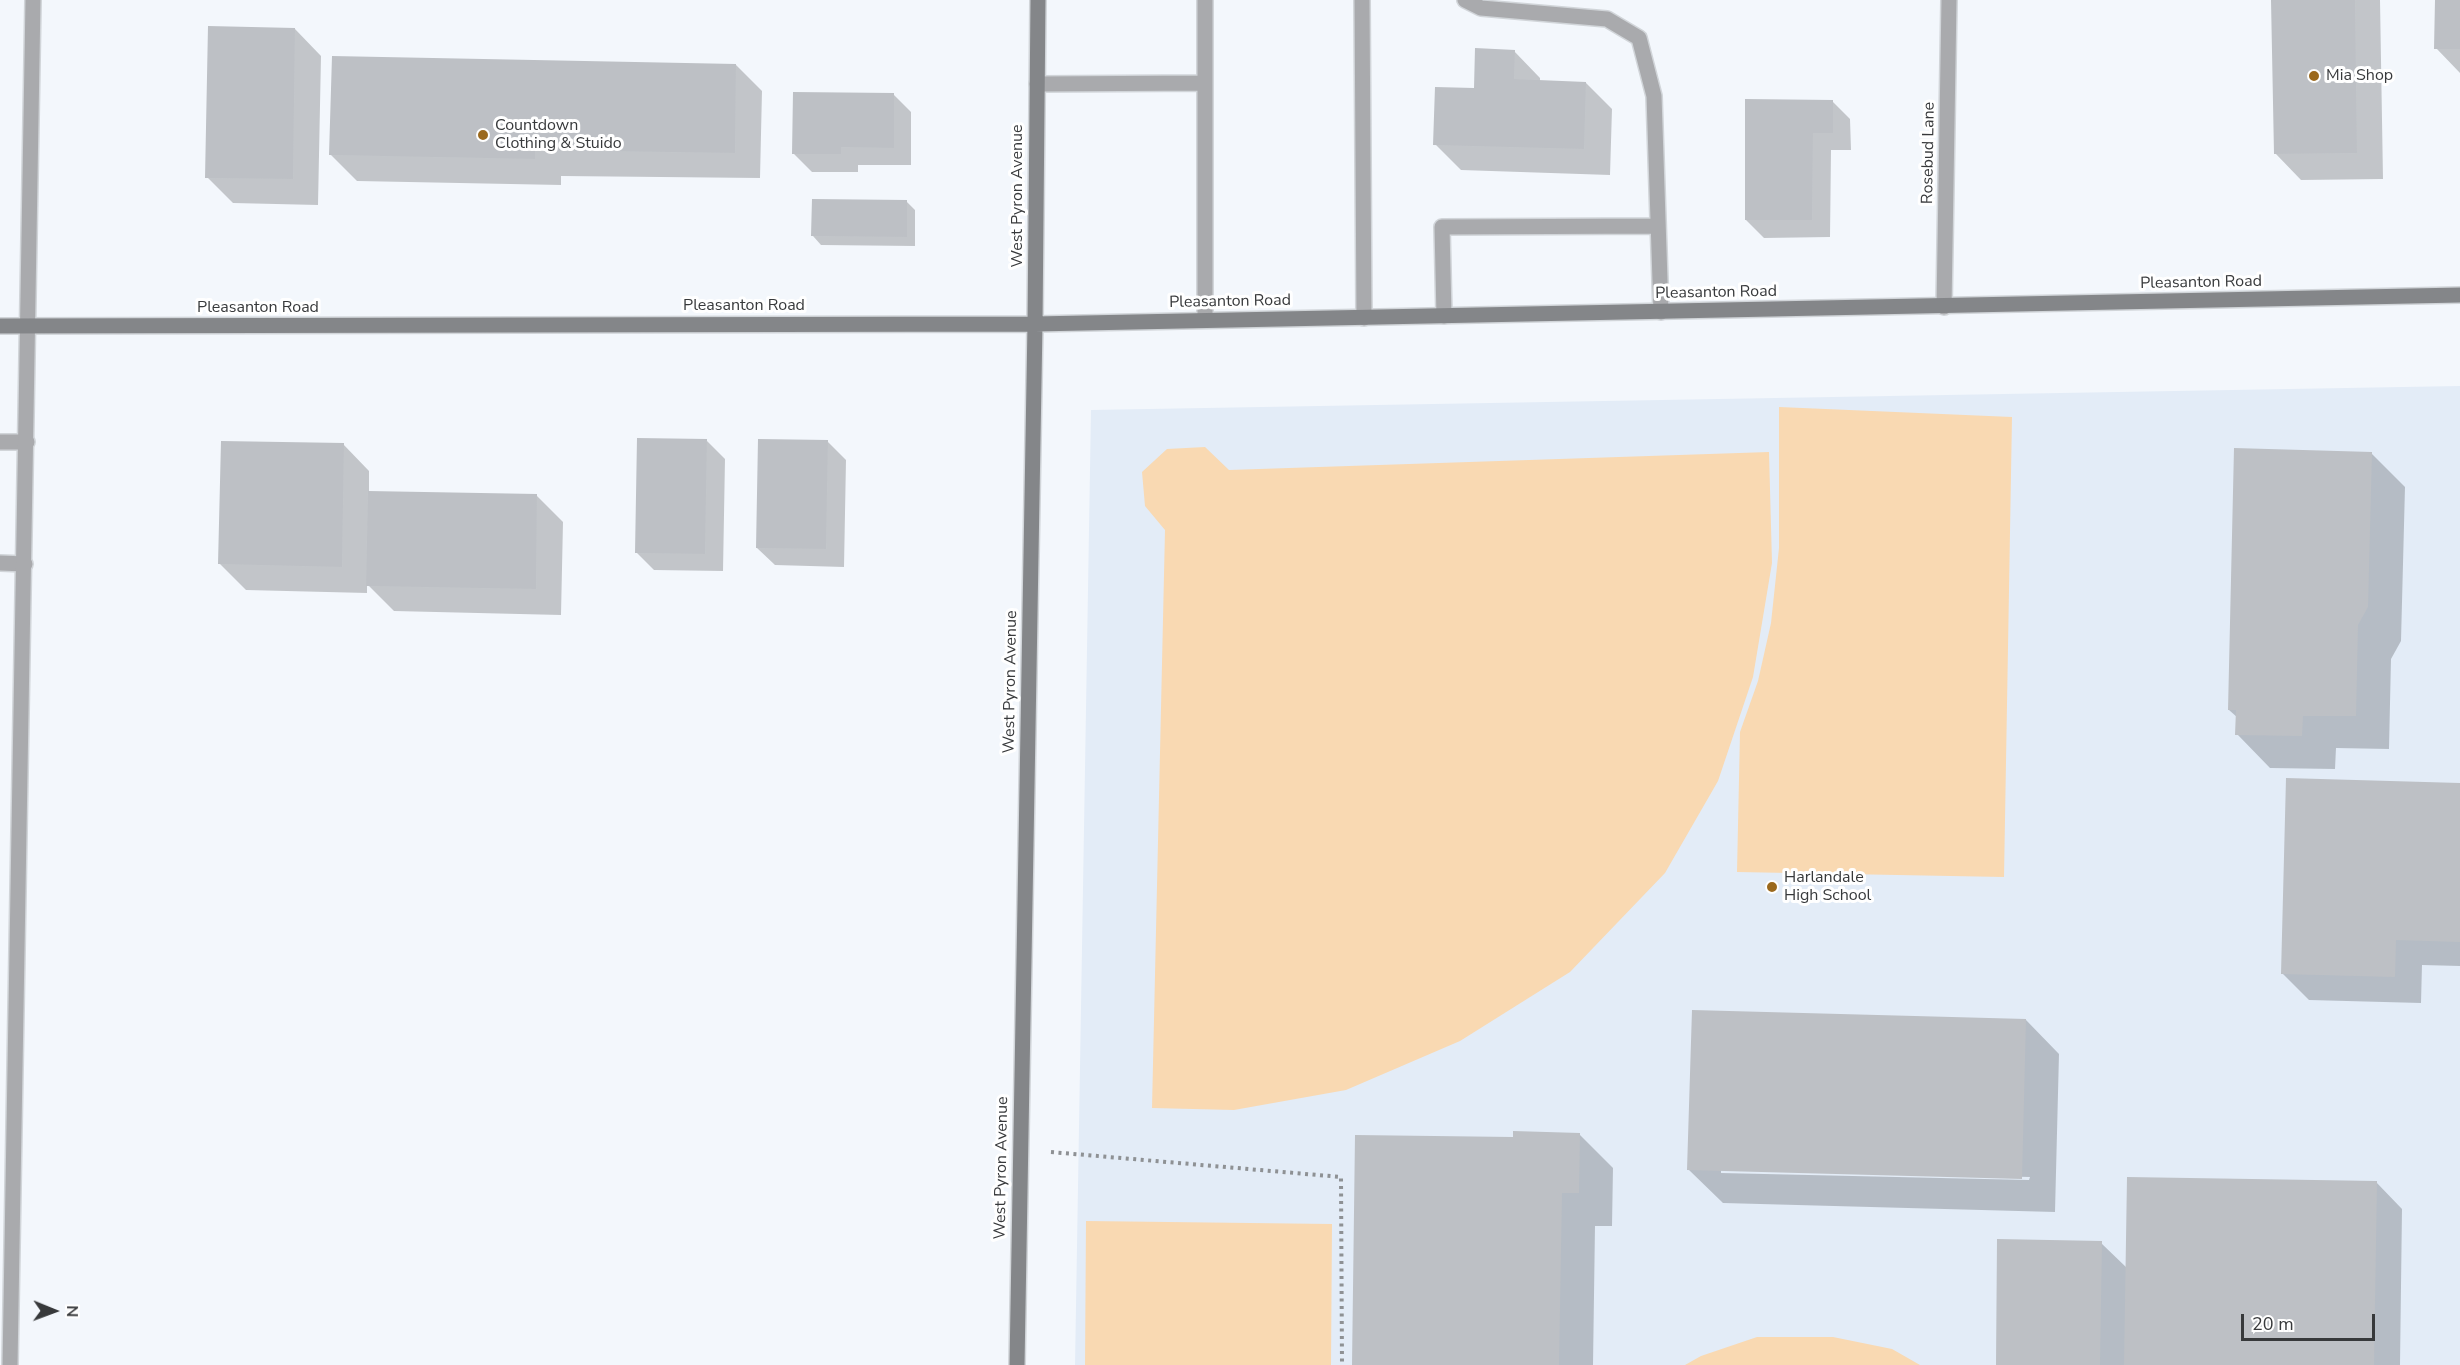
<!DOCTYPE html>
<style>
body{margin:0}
#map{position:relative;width:2460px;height:1365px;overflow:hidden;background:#f3f7fc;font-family:"Nunito Sans",sans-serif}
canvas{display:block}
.north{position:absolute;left:24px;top:1281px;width:60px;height:60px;-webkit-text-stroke:4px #fff;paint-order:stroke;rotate:91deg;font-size:16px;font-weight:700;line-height:24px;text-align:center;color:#37393b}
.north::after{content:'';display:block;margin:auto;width:21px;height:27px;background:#37393b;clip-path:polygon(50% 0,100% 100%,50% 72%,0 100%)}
.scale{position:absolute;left:2241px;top:1314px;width:134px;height:27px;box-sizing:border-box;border:3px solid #37393b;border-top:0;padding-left:8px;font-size:18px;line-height:21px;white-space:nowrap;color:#37393b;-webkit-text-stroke:4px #fff;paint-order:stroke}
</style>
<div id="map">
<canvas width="2460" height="1365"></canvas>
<div class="north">N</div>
<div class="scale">20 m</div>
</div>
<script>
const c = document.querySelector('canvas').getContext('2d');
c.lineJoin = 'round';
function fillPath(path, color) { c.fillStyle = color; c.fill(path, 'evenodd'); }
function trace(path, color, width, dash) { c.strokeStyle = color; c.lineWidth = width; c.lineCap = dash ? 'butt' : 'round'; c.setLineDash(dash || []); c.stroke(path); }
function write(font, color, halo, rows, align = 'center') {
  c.font = font + ' "Nunito Sans",sans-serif'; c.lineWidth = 6; c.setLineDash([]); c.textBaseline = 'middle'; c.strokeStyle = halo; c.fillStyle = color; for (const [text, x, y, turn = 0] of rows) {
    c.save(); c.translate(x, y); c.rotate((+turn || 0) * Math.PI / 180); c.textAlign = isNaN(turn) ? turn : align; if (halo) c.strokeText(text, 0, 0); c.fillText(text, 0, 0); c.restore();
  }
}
fillPath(new Path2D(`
 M 2460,386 L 2460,1365 L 1075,1365 L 1091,410 Z`), '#e3ecf7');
fillPath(new Path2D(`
 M 1779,407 L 2012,417 L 2004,877 L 1737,872 L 1740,732 L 1758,681 L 1771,623 L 1779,548 Z
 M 1205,447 L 1229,470 L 1769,452 L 1772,563 L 1753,677 L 1718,781 L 1665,873 L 1570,972 L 1460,1041 L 1346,1090 L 1234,1110 L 1152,1108 L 1165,530 L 1145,506 L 1142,472 L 1167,449 Z
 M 1086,1221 L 1332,1224 L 1331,1365 L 1085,1365 Z
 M 1757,1337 L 1833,1337 L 1892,1349 L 1920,1365 L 1685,1365 L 1701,1356 Z`), '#f9d9b2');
fillPath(new Path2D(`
 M 2273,0 L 2380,0 L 2383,179 L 2301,180 L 2275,153 Z
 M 2437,0 L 2460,0 L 2460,73 L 2436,48 Z
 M 295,29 L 321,56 L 318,205 L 233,203 L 207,177 Z
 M 1514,51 L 1540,78 L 1540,81 L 1586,83 L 1612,109 L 1610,175 L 1461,170 L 1435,144 L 1476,90 Z
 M 736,65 L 762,91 L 760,178 L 561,176 L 561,185 L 357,181 L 331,155 Z
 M 893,94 L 911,112 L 911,165 L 858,165 L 858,172 L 812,172 L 794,154 Z
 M 1832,101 L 1850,119 L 1851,150 L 1831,150 L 1830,237 L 1764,238 L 1746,220 Z
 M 906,201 L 915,210 L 915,246 L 821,245 L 813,236 Z
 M 707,441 L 725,459 L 723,571 L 654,570 L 636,552 Z
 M 828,442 L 846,460 L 844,567 L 775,565 L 757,548 Z
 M 343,444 L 369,471 L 369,492 L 537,496 L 563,522 L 561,615 L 394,611 L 367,584 L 367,593 L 246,590 L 220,564 Z
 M 2371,453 L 2405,487 L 2401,641 L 2391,659 L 2389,749 L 2336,748 L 2335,769 L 2270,768 L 2237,734 L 2238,718 L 2229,710 Z
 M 2460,784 L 2460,966 L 2422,965 L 2421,1003 L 2309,1000 L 2282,973 Z
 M 2026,1020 L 2059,1054 L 2055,1212 L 1723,1203 L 1689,1170 ZM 1721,1170 L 2030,1177 L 2029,1180 L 1721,1173 Z
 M 1579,1134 L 1613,1168 L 1612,1226 L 1595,1226 L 1593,1365 L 1353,1365 L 1514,1139 Z
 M 2376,1182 L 2402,1209 L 2400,1365 L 1997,1365 L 2101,1243 L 2127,1268 Z`), '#0003');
fillPath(new Path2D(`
 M 2271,0 L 2355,0 L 2357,153 L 2274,154 Z
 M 2435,0 L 2460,0 L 2460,49 L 2434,49 Z
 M 208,26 L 295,28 L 293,179 L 205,178 Z
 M 1475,48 L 1515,50 L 1514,79 L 1586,82 L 1584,149 L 1433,145 L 1435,87 L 1474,88 Z
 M 332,56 L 736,64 L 735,153 L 535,150 L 535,159 L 329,155 Z
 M 793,92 L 894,93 L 894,148 L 841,147 L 841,154 L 792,154 Z
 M 1745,99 L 1833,100 L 1833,133 L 1813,133 L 1812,220 L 1745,220 Z
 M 812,199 L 907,200 L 907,237 L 811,236 Z
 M 637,438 L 707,439 L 705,554 L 635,553 Z
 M 758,439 L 828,440 L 826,549 L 756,548 Z
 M 221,441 L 344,443 L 342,567 L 218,564 Z
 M 2234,448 L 2372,452 L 2368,607 L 2358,625 L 2356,716 L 2303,716 L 2302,736 L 2235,735 L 2236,710 L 2228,710 Z
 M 368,491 L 537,494 L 536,589 L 366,586 Z
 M 2286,778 L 2460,783 L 2460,942 L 2396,940 L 2395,977 L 2281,974 Z
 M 1692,1010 L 2026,1019 L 2022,1179 L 1687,1170 Z
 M 1513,1131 L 1580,1133 L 1579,1193 L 1562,1193 L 1559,1365 L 1352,1365 L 1355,1135 L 1513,1137 Z
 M 2127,1177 L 2377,1181 L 2374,1365 L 2124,1365 Z
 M 1997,1239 L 2102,1241 L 2100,1365 L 1996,1365 Z`), '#bdc0c5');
const lane = new Path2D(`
 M 1205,0 L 1205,320
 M 1362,0 L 1364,318
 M 1465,0 L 1481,8 L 1607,19 L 1639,38 L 1654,96 L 1661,312
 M 1037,84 L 1205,83
 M 1444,316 L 1442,227 L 1658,226
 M 0,442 L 27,442
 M 0,563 L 25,564`);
const street = new Path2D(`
 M 1944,307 L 1949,0
 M 10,1365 L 33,0`);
const secondary = new Path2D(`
 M 0,326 L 1035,324 L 2460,295
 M 1017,1365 L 1035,324 L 1038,0`);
trace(lane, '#d1d5d9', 18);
trace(street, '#d1d5d9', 18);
trace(secondary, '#d1d5d9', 18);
trace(new Path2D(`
 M 1051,1152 L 1341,1177 L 1342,1365`), '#8e9194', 4, [3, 4.5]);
trace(lane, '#a9aaad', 15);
trace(street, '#a9aaad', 15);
trace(secondary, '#848689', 15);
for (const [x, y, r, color] of [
 [2314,76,6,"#9b691d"],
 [483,135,6,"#9b691d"],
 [1772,887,6,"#9b691d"]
]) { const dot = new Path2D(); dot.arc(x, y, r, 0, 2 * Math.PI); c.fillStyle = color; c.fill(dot); trace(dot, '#fff', 2); }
write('16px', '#37393b', '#fff', [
 ["Mia Shop",2326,76],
 ["Countdown",495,126],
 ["Clothing & Stuido",495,144],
 ["Harlandale",1784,878],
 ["High School",1784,896]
], 'left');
write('16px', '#37393b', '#fff', [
 ["Rosebud Lane",1929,153,-89],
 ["West Pyron Avenue",1018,196,-90],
 ["Pleasanton Road",2201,283,-1],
 ["Pleasanton Road",1716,293,-1],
 ["Pleasanton Road",1230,302,-1],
 ["Pleasanton Road",744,306],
 ["Pleasanton Road",258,308],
 ["West Pyron Avenue",1011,682,-89],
 ["West Pyron Avenue",1002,1168,-89]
]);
</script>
